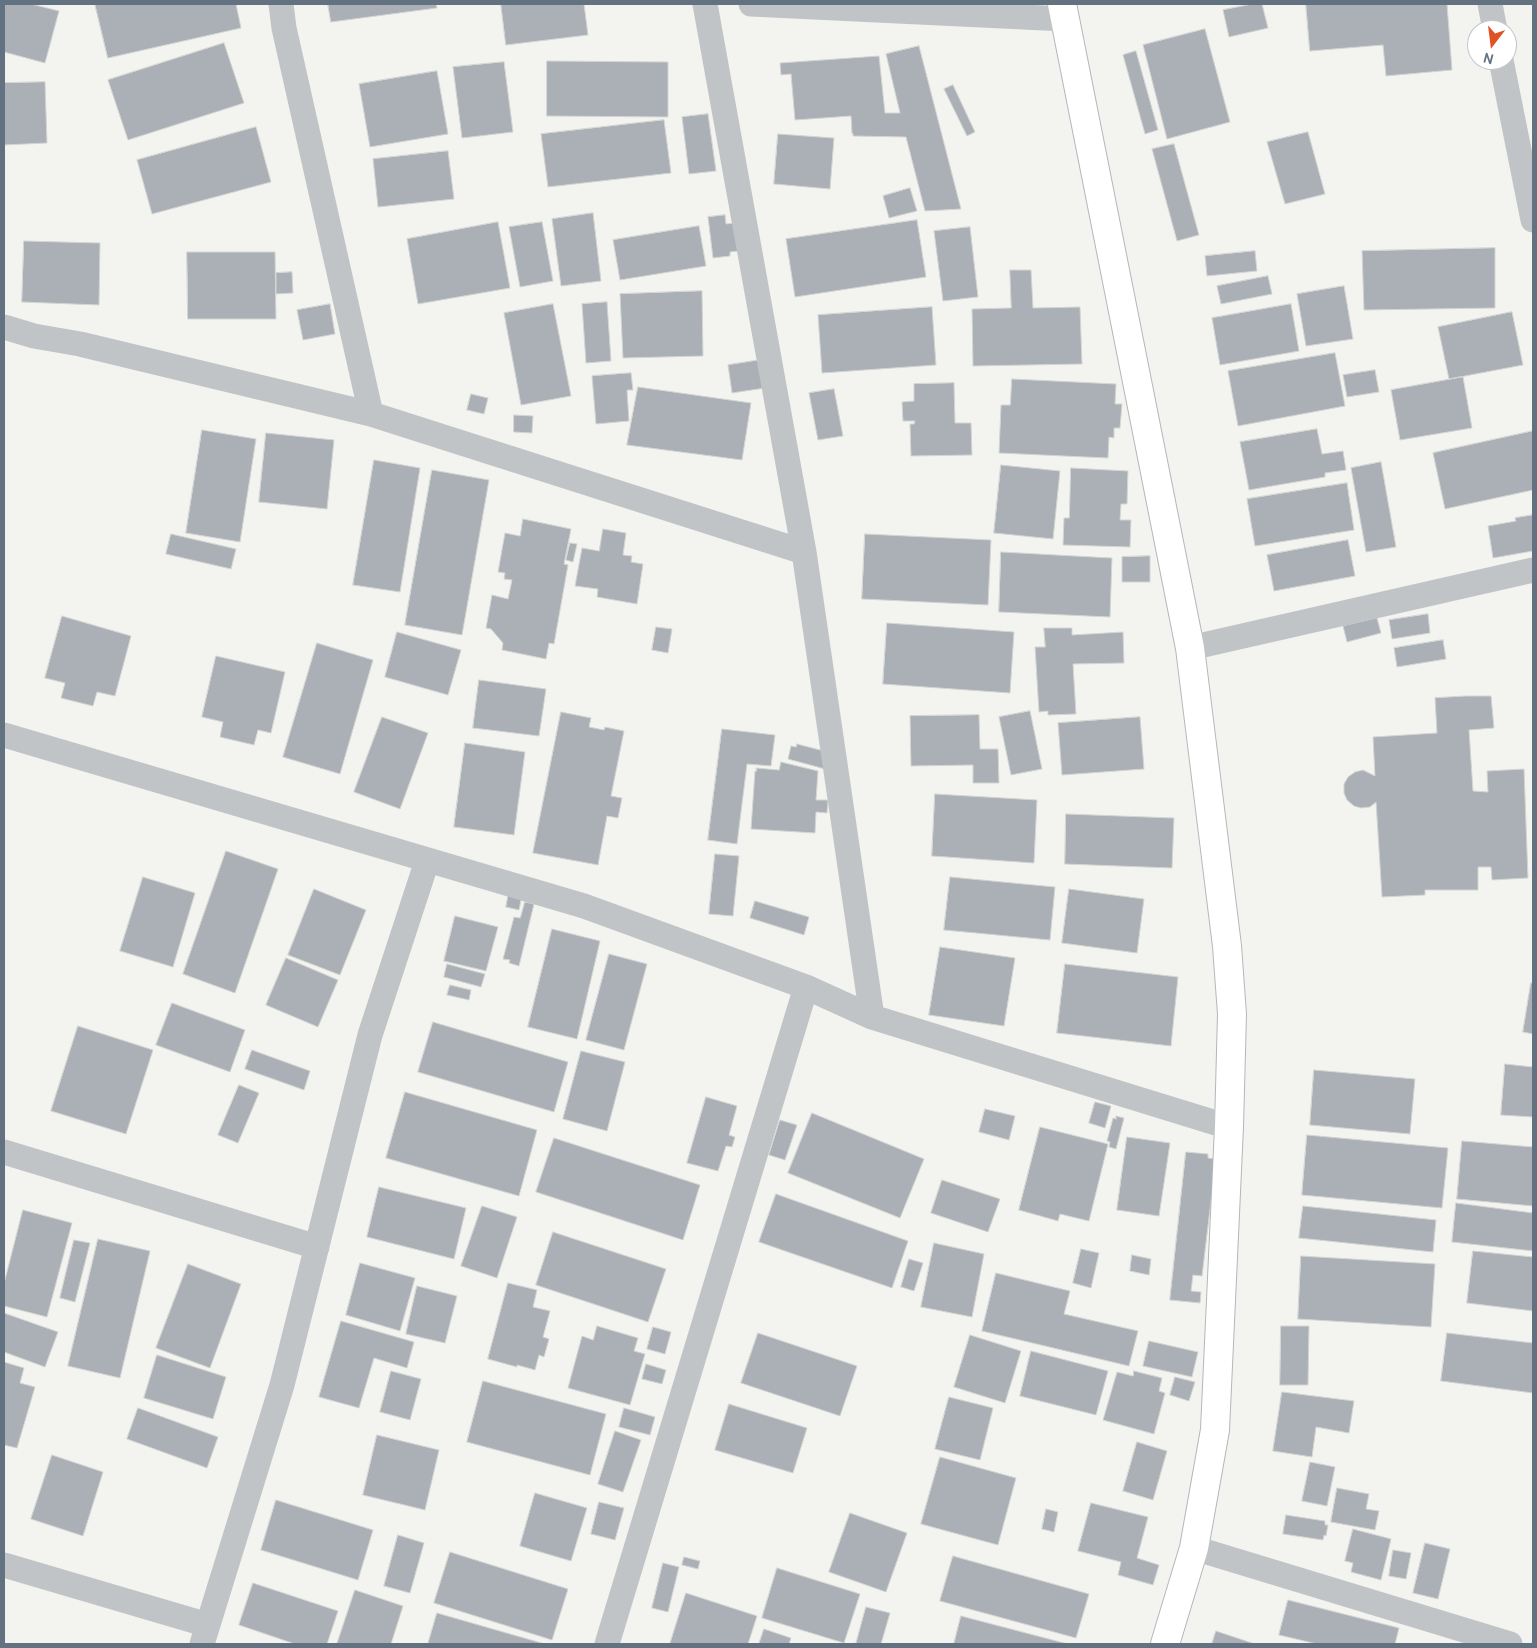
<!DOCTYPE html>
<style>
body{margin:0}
#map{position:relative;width:1537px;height:1648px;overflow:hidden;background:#f3f4ef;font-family:Cabin,sans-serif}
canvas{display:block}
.frame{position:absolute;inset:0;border:5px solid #637280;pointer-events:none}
.north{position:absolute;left:1467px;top:20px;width:50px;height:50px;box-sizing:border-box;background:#fff;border:1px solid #c1c7cc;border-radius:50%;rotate:195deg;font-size:14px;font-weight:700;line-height:20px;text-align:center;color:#637280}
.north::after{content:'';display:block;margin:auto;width:18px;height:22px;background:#de5325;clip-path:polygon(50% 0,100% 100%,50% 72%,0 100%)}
</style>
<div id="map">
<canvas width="1537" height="1648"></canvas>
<div class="frame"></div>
<div class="north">N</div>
</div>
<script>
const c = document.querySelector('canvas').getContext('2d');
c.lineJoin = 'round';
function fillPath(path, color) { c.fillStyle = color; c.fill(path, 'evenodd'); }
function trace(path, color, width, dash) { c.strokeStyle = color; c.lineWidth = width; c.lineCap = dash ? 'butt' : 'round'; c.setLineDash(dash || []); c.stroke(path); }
const building = new Path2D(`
 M 4,4 L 31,4 L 59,11 L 45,63 L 4,52 Z
 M 95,4 L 236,4 L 241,28 L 108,58 Z
 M 328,4 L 436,4 L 437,8 L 331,22 Z
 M 501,4 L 584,4 L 588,35 L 506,45 Z
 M 1253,4 L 1262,4 L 1268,28 L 1229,37 L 1223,10 Z
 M 1306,4 L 1447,4 L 1452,70 L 1386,76 L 1383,45 L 1310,51 Z
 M 1205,29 L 1230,122 L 1167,139 L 1143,45 Z
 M 224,43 L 244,103 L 128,140 L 108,80 Z
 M 919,46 L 961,209 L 925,211 L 906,137 L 853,136 L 853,133 L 852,134 L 851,116 L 795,120 L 791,74 L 781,75 L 780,63 L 879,56 L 885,113 L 900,113 L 886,54 Z
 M 1136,51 L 1158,130 L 1145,134 L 1123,55 Z
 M 547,61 L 668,62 L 668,117 L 547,116 Z
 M 504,62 L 513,132 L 462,138 L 453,67 Z
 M 437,71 L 448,134 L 370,147 L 359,84 Z
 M 45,82 L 47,143 L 4,145 L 4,83 Z
 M 953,85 L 975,132 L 967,136 L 944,89 Z
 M 708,114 L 716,171 L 689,174 L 682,117 Z
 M 664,120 L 671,173 L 548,187 L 541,134 Z
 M 256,127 L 271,182 L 152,214 L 137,160 Z
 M 1308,132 L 1325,194 L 1285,204 L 1267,142 Z
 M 778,134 L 834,138 L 830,189 L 774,184 Z
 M 1174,144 L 1199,235 L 1177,241 L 1152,149 Z
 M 448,151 L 454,199 L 378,207 L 373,159 Z
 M 910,188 L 917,211 L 889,218 L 883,196 Z
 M 593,213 L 601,281 L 561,286 L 552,219 Z
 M 725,215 L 726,224 L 735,223 L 738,251 L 730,252 L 730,256 L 713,258 L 708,217 Z
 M 917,220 L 926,277 L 795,297 L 786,239 Z
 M 498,222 L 510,288 L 418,304 L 407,239 Z
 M 542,222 L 553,281 L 520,287 L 509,227 Z
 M 699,226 L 706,266 L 620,280 L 613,240 Z
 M 970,227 L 978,297 L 943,301 L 934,231 Z
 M 24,241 L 100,243 L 99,305 L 22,302 Z
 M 1495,248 L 1495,308 L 1364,310 L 1362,251 Z
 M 1255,251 L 1257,271 L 1207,276 L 1205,256 Z
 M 187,252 L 275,252 L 276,319 L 188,319 Z
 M 1010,270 L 1031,270 L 1033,308 L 1080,307 L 1082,364 L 973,366 L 972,309 L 1011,308 Z
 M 292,272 L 293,293 L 276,294 L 276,273 Z
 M 1268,276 L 1272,294 L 1221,304 L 1217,286 Z
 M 1344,286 L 1353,339 L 1306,346 L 1297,294 Z
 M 702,291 L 703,356 L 623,358 L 620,294 Z
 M 607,302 L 611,361 L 586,363 L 582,304 Z
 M 330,304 L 335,334 L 303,340 L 297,310 Z
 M 553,304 L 571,396 L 521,405 L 504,313 Z
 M 1291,304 L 1299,351 L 1220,365 L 1212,318 Z
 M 932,307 L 936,365 L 822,373 L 818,315 Z
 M 1512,312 L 1523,365 L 1449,379 L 1438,327 Z
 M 1335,353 L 1345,406 L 1238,426 L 1228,371 Z
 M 760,360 L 765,388 L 732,393 L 728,365 Z
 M 1375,370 L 1379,392 L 1347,397 L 1343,375 Z
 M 631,373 L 633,390 L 627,390 L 629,421 L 596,424 L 592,376 Z
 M 1463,377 L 1472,428 L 1400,440 L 1391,390 Z
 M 1012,379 L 1116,384 L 1115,404 L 1122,404 L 1120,428 L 1114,428 L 1114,438 L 1109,437 L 1108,458 L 999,453 L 1001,405 L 1010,405 Z
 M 954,383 L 955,423 L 971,423 L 972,455 L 911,456 L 910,424 L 914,424 L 915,421 L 903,421 L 902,402 L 914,401 L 914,384 Z
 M 638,387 L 751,403 L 742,460 L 627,445 Z
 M 834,389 L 843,436 L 818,440 L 809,393 Z
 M 471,394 L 488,398 L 484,414 L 467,410 Z
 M 514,415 L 533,416 L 532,433 L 514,432 Z
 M 1317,429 L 1322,454 L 1343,451 L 1346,470 L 1325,473 L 1325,477 L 1249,490 L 1240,442 Z
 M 202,430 L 256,439 L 240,542 L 186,533 Z
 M 1533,431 L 1533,490 L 1445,509 L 1433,453 Z
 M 266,433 L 334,440 L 327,509 L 259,502 Z
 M 374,460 L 420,468 L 400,592 L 353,585 Z
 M 1381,462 L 1396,547 L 1366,552 L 1351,468 Z
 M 1001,465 L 1060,471 L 1053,539 L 994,533 Z
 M 1071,468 L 1128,471 L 1127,504 L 1121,504 L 1120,520 L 1131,520 L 1130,547 L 1063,545 L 1064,518 L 1069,518 Z
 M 432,470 L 489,480 L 462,635 L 405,625 Z
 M 1347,483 L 1354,530 L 1255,546 L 1247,499 Z
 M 1533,515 L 1533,551 L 1493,558 L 1488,526 L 1516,521 L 1515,518 Z
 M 523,519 L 571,529 L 564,564 L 568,565 L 554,644 L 549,643 L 546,659 L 502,650 L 503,643 L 491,629 L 486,628 L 492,595 L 508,599 L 512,580 L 504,579 L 505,573 L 498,572 L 505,533 L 520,536 Z
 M 603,529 L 626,533 L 623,555 L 632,556 L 631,562 L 643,564 L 637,604 L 597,597 L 598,589 L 575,586 L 582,548 L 599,551 Z
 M 171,534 L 236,549 L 231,569 L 166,554 Z
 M 865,534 L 991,540 L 988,605 L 862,599 Z
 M 1348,540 L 1355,576 L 1274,591 L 1267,555 Z
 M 570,543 L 577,544 L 573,562 L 566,560 Z
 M 1001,552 L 1112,558 L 1110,617 L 999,612 Z
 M 1150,556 L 1150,582 L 1122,582 L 1122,557 Z
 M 1428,614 L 1430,633 L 1392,639 L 1389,620 Z
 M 62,616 L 131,636 L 115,696 L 97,692 L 93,706 L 61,698 L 65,683 L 45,678 Z
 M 1377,618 L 1381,633 L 1347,642 L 1343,626 Z
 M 887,623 L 1014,632 L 1010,693 L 883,684 Z
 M 656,627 L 672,629 L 668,653 L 652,650 Z
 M 1044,628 L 1072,628 L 1072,635 L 1123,632 L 1124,663 L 1073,664 L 1076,714 L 1048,715 L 1048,711 L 1039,712 L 1035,647 L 1045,647 Z
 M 397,632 L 461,650 L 448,695 L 385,677 Z
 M 1443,640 L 1446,659 L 1397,667 L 1394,648 Z
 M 317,643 L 373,660 L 340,774 L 283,757 Z
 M 216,656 L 285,672 L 271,733 L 258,730 L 254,745 L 220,737 L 223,722 L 202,717 Z
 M 479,680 L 546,689 L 539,736 L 473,728 Z
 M 1466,696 L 1491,696 L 1494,728 L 1469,730 L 1473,791 L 1488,792 L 1487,771 L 1524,769 L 1528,878 L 1492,880 L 1491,867 L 1478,867 L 1478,890 L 1425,890 L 1425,895 L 1382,897 L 1376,802 L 1370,807 L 1361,808 L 1354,806 L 1347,800 L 1344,793 L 1344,784 L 1348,777 L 1355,772 L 1363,770 L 1375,776 L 1373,737 L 1437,733 L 1435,698 Z
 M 1030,711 L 1042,769 L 1011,775 L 999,717 Z
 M 561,712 L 591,718 L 589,727 L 604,730 L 605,727 L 624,731 L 611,796 L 622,798 L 618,818 L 607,816 L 598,865 L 533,853 Z
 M 979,715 L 980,749 L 998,749 L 999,783 L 973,783 L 973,765 L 911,766 L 910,716 Z
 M 382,717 L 428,733 L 400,809 L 354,792 Z
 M 1140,717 L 1144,769 L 1062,775 L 1058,723 Z
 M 722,729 L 775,735 L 771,766 L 747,764 L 737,844 L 708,840 Z
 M 465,743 L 525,752 L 514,835 L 454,827 Z
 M 797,744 L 824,751 L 825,769 L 788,759 L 791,746 L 796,747 Z
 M 781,762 L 818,771 L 816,800 L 828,800 L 827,813 L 816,812 L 815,833 L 751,829 L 755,771 L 757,771 L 756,768 L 779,770 Z
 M 935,794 L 1037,800 L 1034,863 L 932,856 Z
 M 1066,814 L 1174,818 L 1172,868 L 1065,864 Z
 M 226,851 L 278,869 L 235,993 L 183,974 Z
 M 715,854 L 739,856 L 733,916 L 709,914 Z
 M 143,877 L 195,893 L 173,967 L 120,951 Z
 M 950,877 L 1055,887 L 1050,940 L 944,930 Z
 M 314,889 L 366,910 L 340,975 L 288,955 Z
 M 1069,889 L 1144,899 L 1137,953 L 1062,943 Z
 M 509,892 L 522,895 L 519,910 L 506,907 Z
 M 755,901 L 809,917 L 804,935 L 750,918 Z
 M 525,902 L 534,904 L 519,966 L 509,963 L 510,960 L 503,959 L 514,917 L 520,918 Z
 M 455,916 L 498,927 L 486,971 L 444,961 Z
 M 552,929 L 600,941 L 577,1039 L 528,1027 Z
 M 940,947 L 1015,958 L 1004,1026 L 929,1015 Z
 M 609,954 L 647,964 L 624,1050 L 586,1040 Z
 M 286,958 L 338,980 L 318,1027 L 266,1005 Z
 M 447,964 L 485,974 L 481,987 L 444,977 Z
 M 1065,964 L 1178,977 L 1171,1046 L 1057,1033 Z
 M 1531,983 L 1533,983 L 1533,1034 L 1523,1032 Z
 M 450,985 L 471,990 L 469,1000 L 447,995 Z
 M 172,1003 L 245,1030 L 230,1072 L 156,1045 Z
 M 433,1022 L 568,1062 L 554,1112 L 418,1072 Z
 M 78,1026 L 153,1050 L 126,1134 L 51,1111 Z
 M 252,1050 L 310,1071 L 304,1090 L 245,1069 Z
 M 581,1051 L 625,1062 L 607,1131 L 563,1119 Z
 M 1505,1064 L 1533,1067 L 1533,1117 L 1501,1115 Z
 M 1314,1070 L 1415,1079 L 1410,1134 L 1310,1125 Z
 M 239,1085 L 259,1093 L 238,1143 L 218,1135 Z
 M 405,1092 L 537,1130 L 519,1196 L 386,1158 Z
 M 706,1097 L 737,1106 L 729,1135 L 735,1137 L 732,1147 L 726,1146 L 718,1171 L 687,1163 Z
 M 1095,1102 L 1111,1106 L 1105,1128 L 1089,1123 Z
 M 985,1109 L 1015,1116 L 1009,1140 L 979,1132 Z
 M 812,1113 L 924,1159 L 900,1218 L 788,1173 Z
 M 1116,1116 L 1124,1118 L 1116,1149 L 1109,1147 L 1110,1142 L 1107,1141 L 1113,1118 L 1116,1119 Z
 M 780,1120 L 797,1125 L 785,1160 L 769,1155 Z
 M 1040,1127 L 1108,1144 L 1089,1221 L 1060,1214 L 1058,1221 L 1019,1210 Z
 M 1307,1135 L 1448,1148 L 1442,1208 L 1302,1195 Z
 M 1127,1137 L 1170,1143 L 1159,1216 L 1117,1210 Z
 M 554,1138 L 700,1185 L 683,1240 L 536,1192 Z
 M 1462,1141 L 1533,1147 L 1533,1206 L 1457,1199 Z
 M 1186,1152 L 1208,1154 L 1208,1158 L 1216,1159 L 1202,1276 L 1193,1275 L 1191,1291 L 1201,1292 L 1200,1303 L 1170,1300 Z
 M 942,1180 L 1000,1199 L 988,1232 L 931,1213 Z
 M 379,1187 L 466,1208 L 454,1259 L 367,1237 Z
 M 776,1194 L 908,1241 L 892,1288 L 759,1242 Z
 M 1456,1203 L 1533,1213 L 1533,1251 L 1452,1242 Z
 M 482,1206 L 517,1217 L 497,1278 L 461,1266 Z
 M 1303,1206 L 1436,1220 L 1433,1252 L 1299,1238 Z
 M 23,1210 L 72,1223 L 47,1317 L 4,1306 L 4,1284 Z
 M 553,1232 L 666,1269 L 648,1322 L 536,1285 Z
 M 98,1239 L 150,1251 L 120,1378 L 68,1366 Z
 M 74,1240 L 90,1243 L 75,1302 L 60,1298 Z
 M 934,1243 L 984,1254 L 972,1317 L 921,1307 Z
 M 1081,1249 L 1099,1253 L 1091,1288 L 1073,1283 Z
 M 1473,1251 L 1533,1257 L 1533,1311 L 1467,1303 Z
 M 1132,1255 L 1151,1259 L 1149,1275 L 1130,1271 Z
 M 1301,1256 L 1435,1264 L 1431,1327 L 1298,1319 Z
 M 909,1259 L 923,1263 L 914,1291 L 901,1287 Z
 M 360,1263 L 415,1278 L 400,1331 L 346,1315 Z
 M 188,1264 L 241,1284 L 210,1368 L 156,1348 Z
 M 996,1273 L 1070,1291 L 1064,1314 L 1138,1331 L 1129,1366 L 982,1331 Z
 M 508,1283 L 537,1290 L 533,1307 L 550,1311 L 543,1337 L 549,1339 L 544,1357 L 539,1355 L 535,1370 L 517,1365 L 517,1367 L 488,1359 Z
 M 417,1286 L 457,1296 L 445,1343 L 406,1334 Z
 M 4,1313 L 58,1332 L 45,1367 L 4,1352 Z
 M 341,1321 L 414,1342 L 407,1368 L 374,1358 L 359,1408 L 319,1397 Z
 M 597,1326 L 638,1338 L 634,1351 L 645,1354 L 630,1405 L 568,1388 L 582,1336 L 593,1340 Z
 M 1281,1326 L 1309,1326 L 1308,1385 L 1280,1385 Z
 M 653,1327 L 671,1332 L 665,1354 L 647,1349 Z
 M 758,1333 L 857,1366 L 840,1416 L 741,1383 Z
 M 1447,1333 L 1533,1343 L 1533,1393 L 1441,1381 Z
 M 970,1335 L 1021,1351 L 1005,1403 L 954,1387 Z
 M 1149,1341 L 1198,1352 L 1192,1377 L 1143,1366 Z
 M 1031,1351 L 1108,1371 L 1096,1415 L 1020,1396 Z
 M 157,1355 L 226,1377 L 213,1419 L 144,1398 Z
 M 4,1362 L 24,1368 L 20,1383 L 35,1387 L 17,1448 L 4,1445 Z
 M 646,1364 L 666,1370 L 662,1384 L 642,1379 Z
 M 391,1371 L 421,1379 L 410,1420 L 380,1412 Z
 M 1134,1371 L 1162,1378 L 1159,1391 L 1165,1393 L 1154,1434 L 1103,1420 L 1117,1372 L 1133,1376 Z
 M 1175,1377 L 1195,1382 L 1189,1401 L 1170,1395 Z
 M 483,1381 L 606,1414 L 590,1475 L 467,1442 Z
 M 1282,1392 L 1354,1401 L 1349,1433 L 1316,1427 L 1312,1457 L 1273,1451 Z
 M 949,1397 L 993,1408 L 980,1460 L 935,1449 Z
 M 729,1404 L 807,1428 L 793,1473 L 715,1450 Z
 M 138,1408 L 218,1437 L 207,1468 L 127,1439 Z
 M 624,1408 L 655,1417 L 650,1435 L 619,1427 Z
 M 615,1431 L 641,1440 L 623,1492 L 598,1484 Z
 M 377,1435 L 439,1450 L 425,1510 L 363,1495 Z
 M 1137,1442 L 1167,1451 L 1153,1500 L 1123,1491 Z
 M 52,1455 L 103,1472 L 83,1536 L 31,1519 Z
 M 940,1457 L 1016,1478 L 998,1545 L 921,1524 Z
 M 1310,1462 L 1335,1467 L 1327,1506 L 1302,1501 Z
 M 1337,1488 L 1369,1494 L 1366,1509 L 1379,1511 L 1375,1530 L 1331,1522 Z
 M 535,1493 L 587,1508 L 571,1561 L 520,1546 Z
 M 276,1500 L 373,1530 L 358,1580 L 261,1550 Z
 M 599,1502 L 624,1508 L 615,1540 L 591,1534 Z
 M 1091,1503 L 1148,1517 L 1137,1558 L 1159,1565 L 1153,1585 L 1118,1575 L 1121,1562 L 1078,1551 Z
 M 1046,1509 L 1058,1512 L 1054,1532 L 1042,1529 Z
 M 850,1513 L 907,1533 L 886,1592 L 829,1572 Z
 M 1286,1515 L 1325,1521 L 1325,1525 L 1328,1525 L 1326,1536 L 1324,1535 L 1323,1540 L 1283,1534 Z
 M 1353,1529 L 1391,1539 L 1381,1580 L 1351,1572 L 1353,1563 L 1345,1561 Z
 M 398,1535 L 424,1543 L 410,1593 L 384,1586 Z
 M 1425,1543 L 1450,1549 L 1438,1599 L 1413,1593 Z
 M 1393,1550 L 1411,1553 L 1406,1579 L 1389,1576 Z
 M 450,1552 L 568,1589 L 552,1640 L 434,1603 Z
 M 953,1556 L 1089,1594 L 1076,1638 L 940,1601 Z
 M 684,1557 L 700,1561 L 698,1569 L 682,1565 Z
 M 663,1563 L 679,1567 L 668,1612 L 652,1608 Z
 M 777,1568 L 860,1594 L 844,1643 L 762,1618 Z
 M 253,1583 L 338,1611 L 327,1644 L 295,1644 L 239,1625 Z
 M 355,1590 L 403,1606 L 391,1644 L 337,1644 Z
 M 686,1593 L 757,1616 L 748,1644 L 670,1644 Z
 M 1288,1600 L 1399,1628 L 1395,1644 L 1317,1644 L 1279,1635 Z
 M 866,1607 L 890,1613 L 881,1644 L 856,1644 Z
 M 437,1613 L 545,1644 L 428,1644 Z
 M 961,1616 L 1068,1644 L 954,1644 Z
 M 764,1629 L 791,1638 L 789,1644 L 759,1644 Z
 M 1216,1631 L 1255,1644 L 1212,1644 Z`);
fillPath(building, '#aab0b5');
trace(building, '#d4d5d2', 1);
const secondary = new Path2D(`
 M 1062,4 L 1190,648 L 1227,946 L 1232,1014 L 1229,1127 L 1215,1430 L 1194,1548 L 1165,1644`);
trace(secondary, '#b3b7bc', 30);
trace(new Path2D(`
 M 281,4 L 284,28 L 371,414
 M 705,4 L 804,552 L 872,1017
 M 751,4 L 1065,19
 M 1490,4 L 1495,30
 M 1501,60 L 1533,220
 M 4,327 L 34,336 L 80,344 L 371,414 L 804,552
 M 1190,648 L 1533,570
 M 4,735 L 584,906 L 806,987 L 872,1017 L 1229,1127
 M 4,1152 L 317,1247
 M 1194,1548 L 1510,1644
 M 4,1565 L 208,1625
 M 202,1644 L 282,1385 L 370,1035 L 427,861
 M 607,1644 L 806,987`), '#c1c4c7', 25);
trace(secondary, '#fff', 28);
</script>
